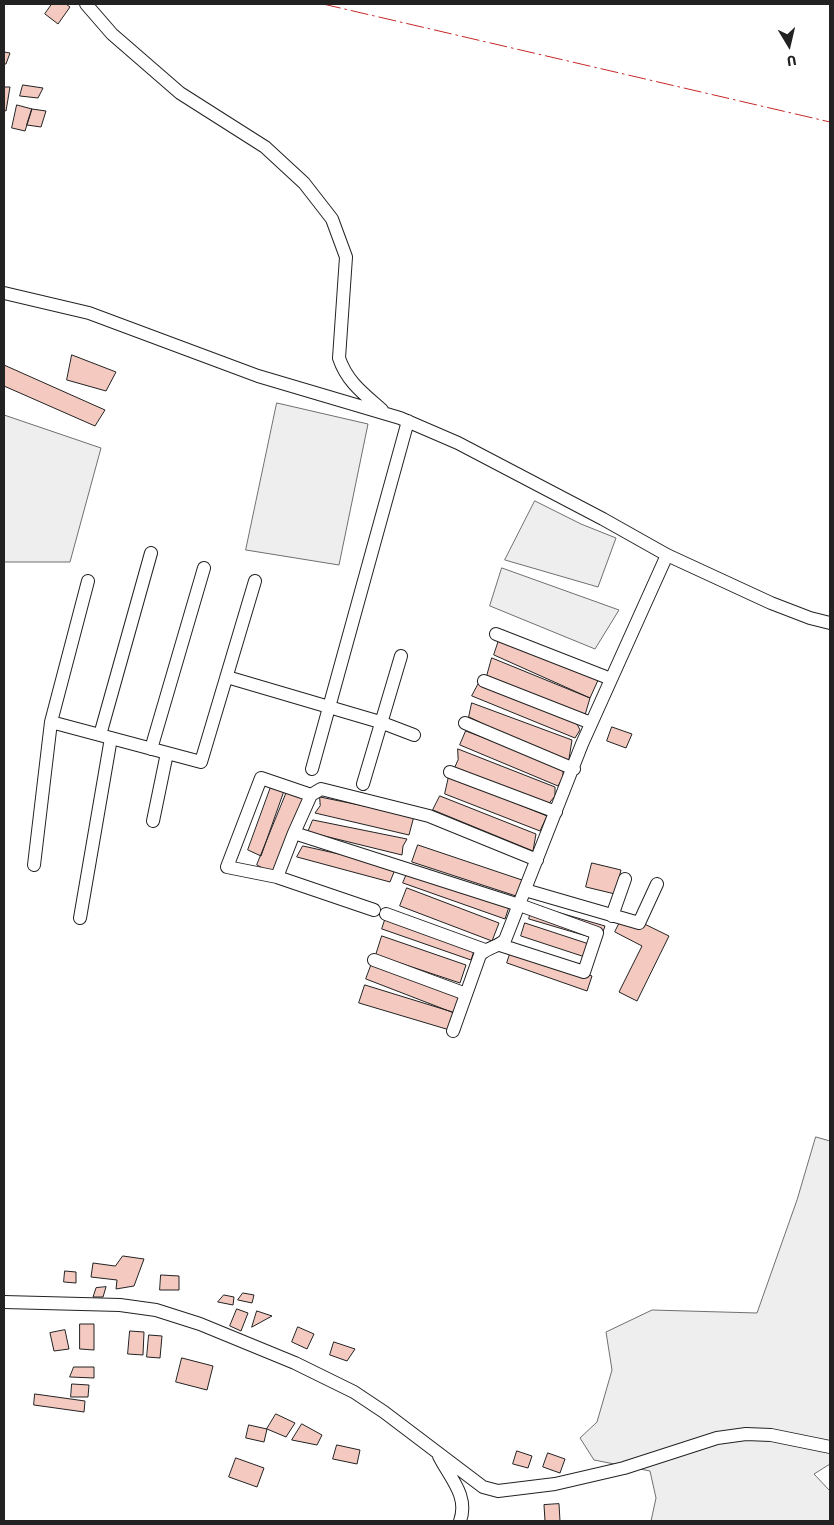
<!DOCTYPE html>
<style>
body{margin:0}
#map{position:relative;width:834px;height:1525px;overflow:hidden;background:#fff;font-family:Signika,sans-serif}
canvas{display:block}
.frame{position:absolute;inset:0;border:5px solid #222;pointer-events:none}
.north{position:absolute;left:764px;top:20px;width:50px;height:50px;-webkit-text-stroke:4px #fff;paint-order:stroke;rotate:171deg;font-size:14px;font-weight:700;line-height:20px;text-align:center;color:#222}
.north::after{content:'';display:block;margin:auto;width:18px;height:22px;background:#222;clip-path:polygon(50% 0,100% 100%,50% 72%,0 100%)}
</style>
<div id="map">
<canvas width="834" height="1525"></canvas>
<div class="frame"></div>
<div class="north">U</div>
</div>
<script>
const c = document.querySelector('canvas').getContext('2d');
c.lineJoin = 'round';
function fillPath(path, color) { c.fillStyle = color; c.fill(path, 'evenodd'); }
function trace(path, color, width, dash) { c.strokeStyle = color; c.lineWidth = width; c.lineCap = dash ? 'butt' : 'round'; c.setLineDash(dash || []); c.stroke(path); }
const green = new Path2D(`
 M 277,403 L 368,424 L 339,565 L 246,550 Z
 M 4,415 L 101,448 L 70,562 L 4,562 Z
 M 535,501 L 581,524 L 616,538 L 598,587 L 505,560 Z
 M 502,568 L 619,610 L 595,649 L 490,606 Z
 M 816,1137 L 830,1141 L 830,1464 L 814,1474 L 830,1491 L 830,1521 L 651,1521 L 656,1498 L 650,1471 L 594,1460 L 580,1438 L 597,1422 L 612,1370 L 606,1332 L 652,1310 L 757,1313 L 797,1200 Z`);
fillPath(green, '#eee');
trace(green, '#6f6f6f', 1);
const building = new Path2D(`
 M 52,4 L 66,4 L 70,7 L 58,24 L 45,14 Z
 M 4,52 L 10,53 L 6,64 L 4,64 Z
 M 23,85 L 43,88 L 38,98 L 20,96 Z
 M 4,87 L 10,87 L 6,111 L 4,110 Z
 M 17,105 L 32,109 L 25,131 L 12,128 Z
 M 32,109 L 46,111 L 41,127 L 27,125 Z
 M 72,355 L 116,372 L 106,391 L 67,380 Z
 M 4,365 L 105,410 L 95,426 L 4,386 Z
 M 500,637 L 599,678 L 590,698 L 494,655 Z
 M 492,658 L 590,698 L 585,715 L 487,676 Z
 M 480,681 L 577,724 L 580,730 L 575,738 L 472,696 Z
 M 472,703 L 572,740 L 568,765 L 469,717 Z
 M 612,727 L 632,734 L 626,748 L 607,741 Z
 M 466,731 L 563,768 L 563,777 L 558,786 L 460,745 Z
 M 458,749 L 555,787 L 555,796 L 546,807 L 454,769 L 458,760 Z
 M 449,776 L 547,816 L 540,831 L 445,794 Z
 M 272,784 L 285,788 L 261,856 L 248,850 Z
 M 288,789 L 306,797 L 272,873 L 257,865 Z
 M 440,796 L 536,834 L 533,851 L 433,810 Z
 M 320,797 L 414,816 L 409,835 L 315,813 L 320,806 Z
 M 313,820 L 407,839 L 403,846 L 402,855 L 308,832 Z
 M 418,845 L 522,880 L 516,896 L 412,862 Z
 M 303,846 L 393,866 L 394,872 L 390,882 L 297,857 Z
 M 592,863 L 621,870 L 615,894 L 586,887 Z
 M 408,871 L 509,907 L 505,919 L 403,883 Z
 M 407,888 L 499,923 L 492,941 L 400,906 Z
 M 533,905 L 605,926 L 600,940 L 529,919 Z
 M 387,914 L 476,945 L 471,960 L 382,929 Z
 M 624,914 L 669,936 L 637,1001 L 619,992 L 642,946 L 615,932 Z
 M 525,923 L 592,945 L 588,958 L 521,936 Z
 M 382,936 L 466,965 L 460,983 L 376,955 Z
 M 512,948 L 592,976 L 587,991 L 507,963 Z
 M 372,963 L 460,997 L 454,1013 L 366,979 Z
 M 365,985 L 459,1014 L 453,1031 L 359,1003 Z
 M 123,1256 L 144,1259 L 134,1286 L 116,1289 L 117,1280 L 91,1277 L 93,1263 L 115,1266 Z
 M 65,1271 L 76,1272 L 76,1283 L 64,1282 Z
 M 161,1275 L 179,1276 L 179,1290 L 160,1290 Z
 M 106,1287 L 103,1297 L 93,1297 L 96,1288 Z
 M 243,1293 L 254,1295 L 252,1303 L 238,1300 Z
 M 224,1295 L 234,1297 L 233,1305 L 218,1302 Z
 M 237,1309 L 248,1313 L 241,1331 L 230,1326 Z
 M 257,1311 L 272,1316 L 252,1327 Z
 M 80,1324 L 94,1324 L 94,1350 L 80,1349 Z
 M 298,1327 L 314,1334 L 307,1349 L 292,1342 Z
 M 65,1330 L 69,1349 L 54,1351 L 50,1333 Z
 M 130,1331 L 144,1332 L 143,1355 L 128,1354 Z
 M 149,1335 L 162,1336 L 160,1358 L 147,1357 Z
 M 334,1342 L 355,1349 L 347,1361 L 330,1355 Z
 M 182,1358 L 213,1366 L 207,1390 L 176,1382 Z
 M 74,1367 L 94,1367 L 94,1378 L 70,1377 Z
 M 72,1384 L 89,1385 L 88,1397 L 71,1397 Z
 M 35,1394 L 85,1401 L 84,1412 L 34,1405 Z
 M 276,1414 L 295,1423 L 286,1437 L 267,1429 Z
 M 302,1424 L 322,1435 L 317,1445 L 292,1440 Z
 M 249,1425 L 267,1429 L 264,1442 L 246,1438 Z
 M 337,1445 L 360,1450 L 357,1464 L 333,1459 Z
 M 517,1451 L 532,1456 L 528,1468 L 513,1464 Z
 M 548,1453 L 565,1459 L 560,1473 L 543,1467 Z
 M 236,1458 L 264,1468 L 257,1487 L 229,1477 Z
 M 559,1504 L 560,1521 L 545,1521 L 544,1505 Z`);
fillPath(building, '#f3c9c0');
trace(building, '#222', 1);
const minor = new Path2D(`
 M 86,4 L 112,34 L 180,93 L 265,147 L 304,183 L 332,219 L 346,257 L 339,358 C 347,382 364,394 382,410
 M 4,293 L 89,313 L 258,376 L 400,418 L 458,443 L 603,519 L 667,555 L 771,603 L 810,618 L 830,623
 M 496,634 L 611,679
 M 227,677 L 380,722 L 414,735
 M 484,681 L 591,723
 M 51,722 L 201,762 L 255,581
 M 465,723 L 574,769
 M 100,735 L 151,553
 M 151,749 L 204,568
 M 312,769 L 408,421
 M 450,772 L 556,812
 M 363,784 L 401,656
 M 153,821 L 167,753
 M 294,833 L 277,877 L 374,910
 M 34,865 L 51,722 L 88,581
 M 277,877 L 227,867 L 261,778 L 311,795
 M 525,890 L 639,923 L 657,884
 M 519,905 L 294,833 L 311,795 L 321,789 L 429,816 L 537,860
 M 386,914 L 485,950
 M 612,916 L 625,879
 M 80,918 L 111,738
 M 500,945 L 584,972 L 597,933 L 525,907
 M 374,960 L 466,994
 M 453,1031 L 480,955 C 488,947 498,947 505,940 L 582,744 L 667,555
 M 4,1302 L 120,1305 L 156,1310 L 200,1324 L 295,1363 L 354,1392 L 384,1412 L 483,1487 L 498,1491 L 555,1484 L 624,1468 L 717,1438 L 746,1434 L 771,1435 L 830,1447
 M 439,1456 C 450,1478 469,1496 460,1521`);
trace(minor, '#222', 14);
trace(minor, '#fff', 12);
trace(new Path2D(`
 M 323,4 L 830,122`), '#c62828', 1, [18, 4, 2.5, 4]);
</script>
